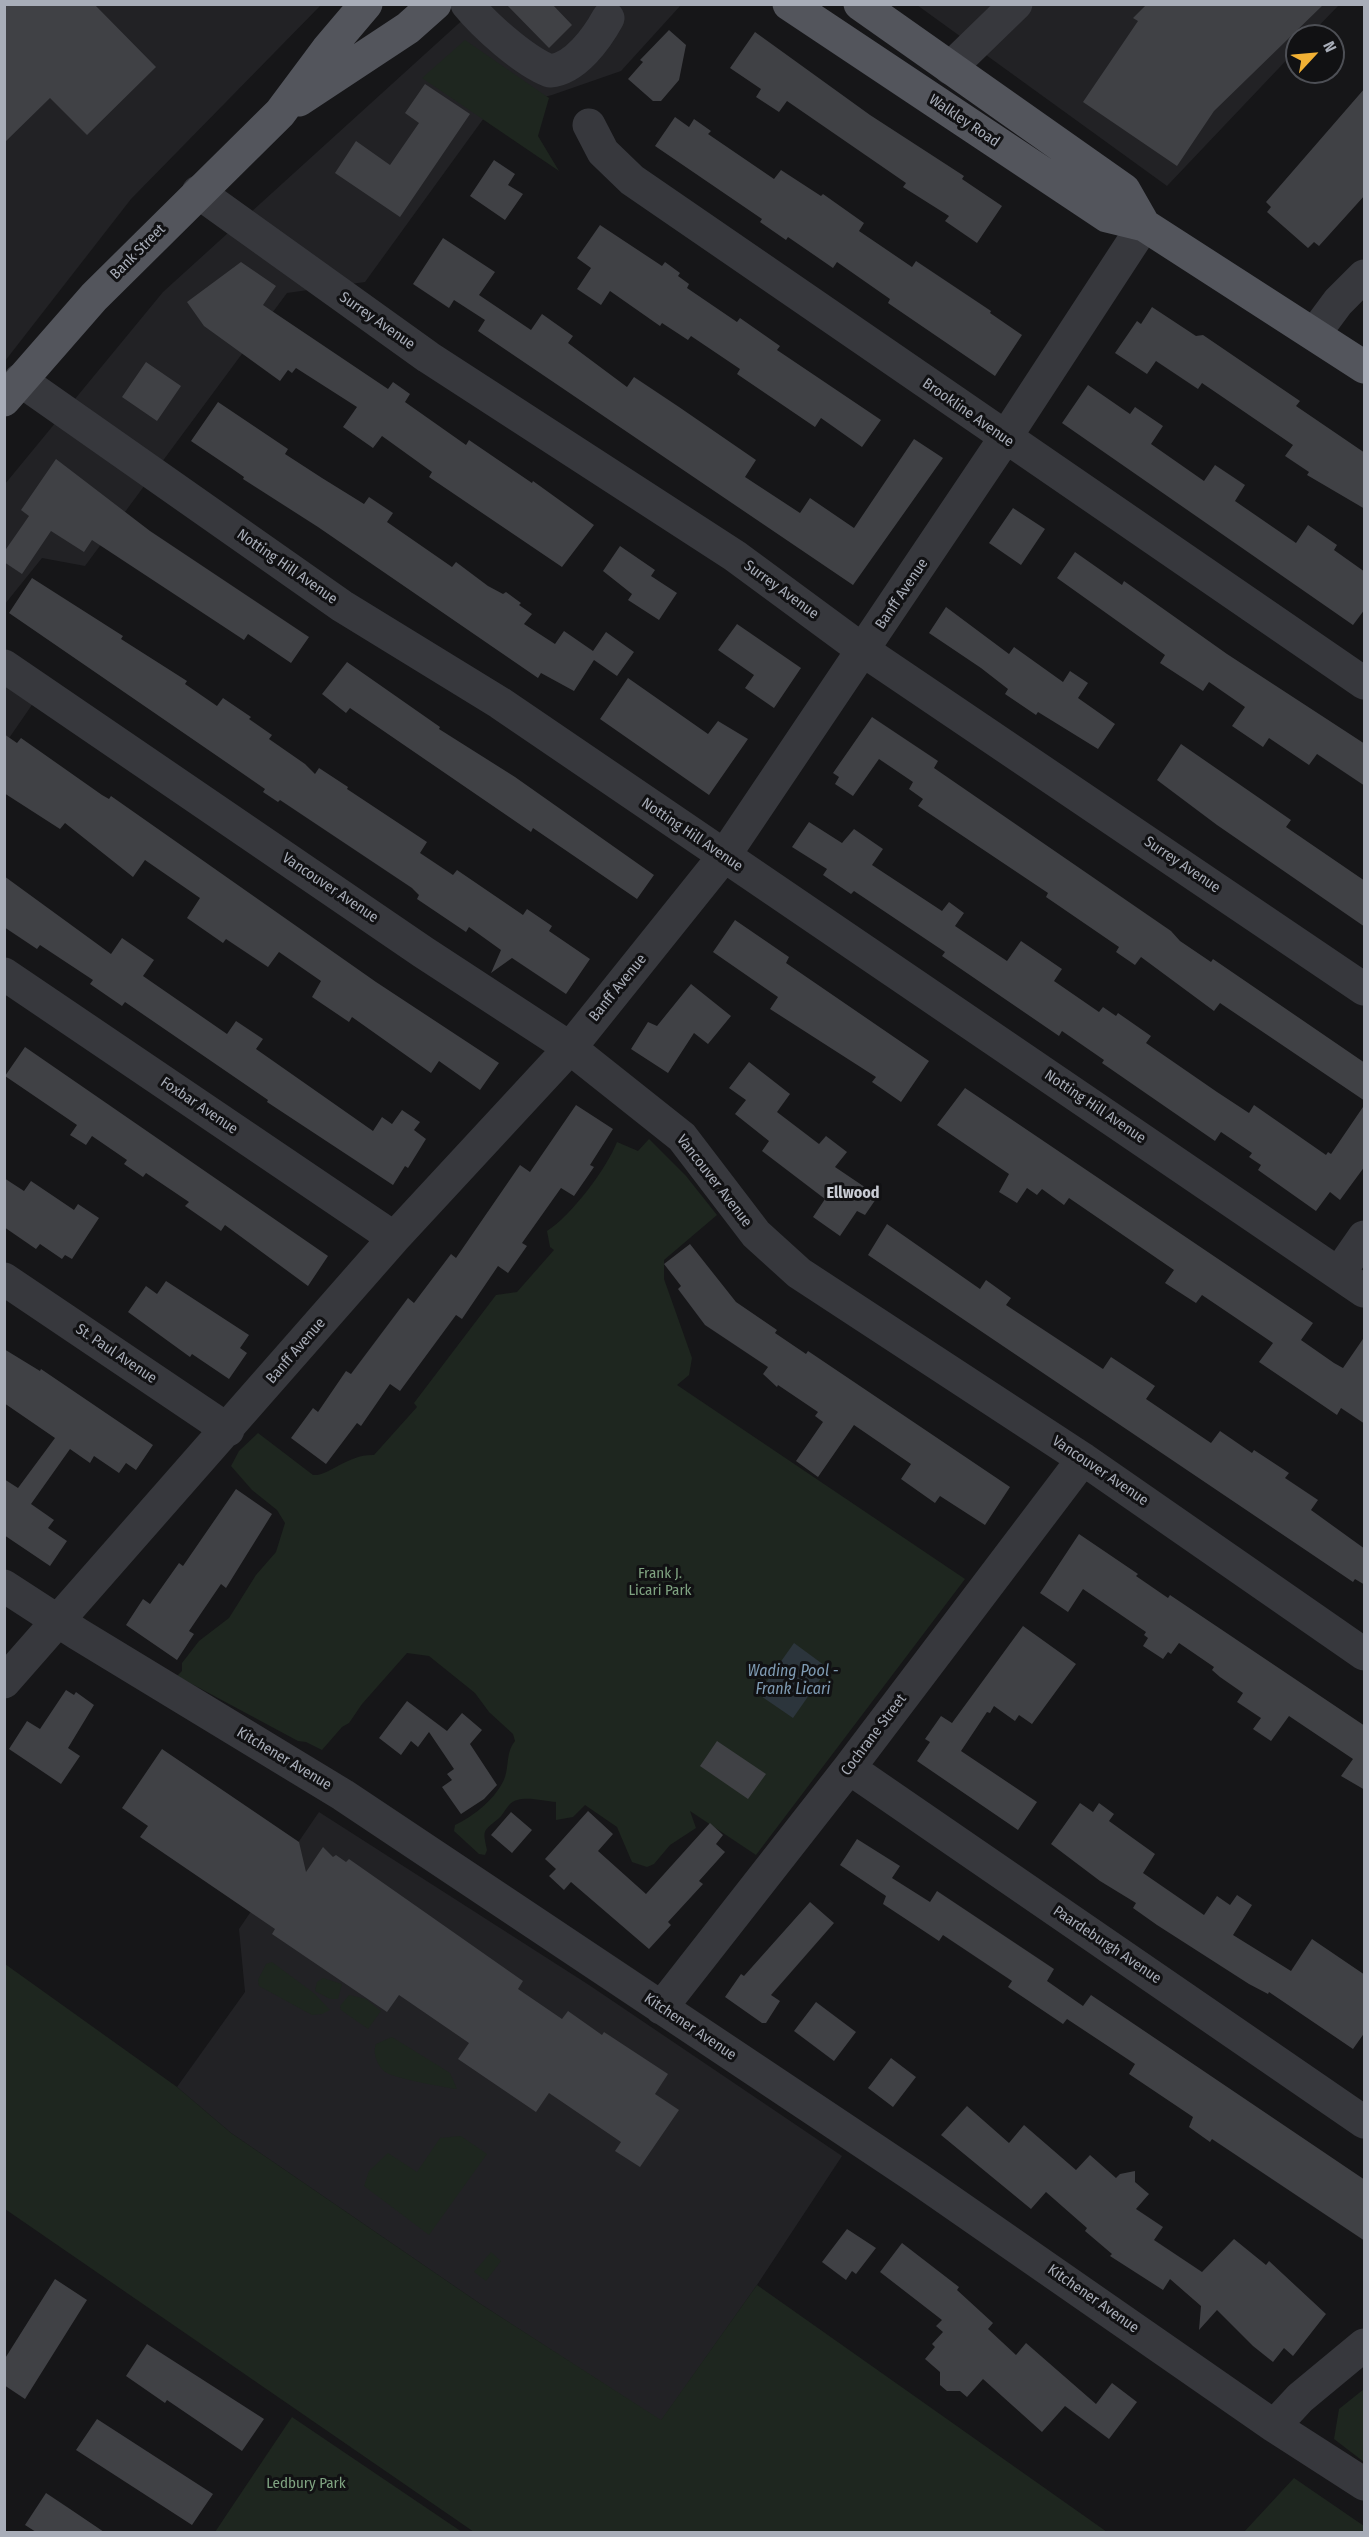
<!DOCTYPE html>
<style>
body{margin:0}
#map{position:relative;width:1369px;height:2537px;overflow:hidden;background:#161618;font-family:"Fira Sans Condensed",sans-serif}
canvas{display:block}
.frame{position:absolute;inset:0;border:6px solid #a8adb8;pointer-events:none}
.north{position:absolute;left:1285px;top:24px;width:60px;height:60px;box-sizing:border-box;background:#111113;border:2px solid #4d4f55;border-radius:50%;rotate:64deg;font-size:16px;font-weight:700;line-height:24px;text-align:center;color:#a8adb8}
.north::after{content:'';display:block;margin:auto;width:21px;height:27px;background:#f2b134;clip-path:polygon(50% 0,100% 100%,50% 72%,0 100%)}
</style>
<div id="map">
<canvas width="1369" height="2537"></canvas>
<div class="frame"></div>
<div class="north">N</div>
</div>
<script>
const c = document.querySelector('canvas').getContext('2d');
c.lineJoin = 'round';
function fillPath(path, color) { c.fillStyle = color; c.fill(path, 'evenodd'); }
function trace(path, color, width, dash) { c.strokeStyle = color; c.lineWidth = width; c.lineCap = dash ? 'butt' : 'round'; c.setLineDash(dash || []); c.stroke(path); }
function write(font, color, halo, rows, align = 'center') {
  c.font = font + ' "Fira Sans Condensed",sans-serif'; c.lineWidth = 6; c.setLineDash([]); c.textBaseline = 'middle'; c.strokeStyle = halo; c.fillStyle = color; for (const [text, x, y, turn = 0] of rows) {
    c.save(); c.translate(x, y); c.rotate((+turn || 0) * Math.PI / 180); c.textAlign = isNaN(turn) ? turn : align; if (halo) c.strokeText(text, 0, 0); c.fillText(text, 0, 0); c.restore();
  }
}
fillPath(new Path2D(`
 M 5,5 L 321,5 L 131,199 L 5,361 Z
 M 479,5 L 681,5 L 621,71 L 552,95 L 489,111 L 365,282 L 287,293 L 85,566 L 42,558 L 5,604 L 5,484 L 163,292 Z
 M 917,5 L 1339,5 L 1309,36 L 1297,36 L 1297,49 L 1167,186 Z
 M 5,666 L 36,699 L 5,744 Z
 M 319,1812 L 589,1985 L 842,2156 L 757,2285 L 661,2421 L 479,2303 L 231,2133 L 177,2087 L 245,1992 L 239,1929 Z`), '#222225');
fillPath(new Path2D(`
 M 465,40 L 549,98 L 538,136 L 559,171 L 422,78 Z
 M 649,1139 L 686,1176 L 717,1215 L 664,1260 L 664,1279 L 692,1358 L 689,1375 L 677,1385 L 965,1579 L 756,1855 L 690,1811 L 696,1828 L 670,1845 L 654,1864 L 647,1867 L 632,1862 L 617,1827 L 585,1805 L 573,1817 L 556,1820 L 556,1802 C 543,1801 520,1794 510,1804 C 505,1809 503,1815 498,1819 C 482,1832 483,1830 487,1850 L 485,1855 L 479,1854 L 454,1831 L 455,1825 C 474,1816 497,1798 505,1777 C 509,1765 506,1752 515,1741 L 513,1734 L 489,1712 L 475,1693 L 429,1656 L 407,1653 L 362,1704 L 349,1723 L 342,1727 L 322,1750 L 306,1742 L 298,1741 L 177,1676 L 182,1671 L 182,1663 L 199,1641 L 229,1618 L 256,1575 L 276,1552 L 285,1523 L 277,1510 L 252,1490 L 231,1466 L 239,1451 L 258,1433 L 313,1475 C 328,1477 347,1454 374,1455 L 417,1407 L 414,1403 L 496,1295 L 517,1292 L 554,1250 L 550,1247 L 547,1231 C 571,1216 607,1168 617,1142 L 638,1151 Z
 M 272,1962 L 315,1994 L 330,2010 L 322,2014 L 312,2015 L 259,1986 L 258,1980 L 266,1964 Z
 M 5,1964 L 177,2087 L 231,2133 L 479,2303 L 661,2420 L 757,2285 L 1107,2532 L 474,2532 L 5,2209 Z
 M 323,1978 L 342,1984 L 338,1999 L 330,1999 L 315,1991 L 317,1982 Z
 M 349,1995 L 366,1999 L 381,2011 L 368,2029 L 341,2010 L 340,2006 Z
 M 392,2037 L 450,2073 L 457,2089 C 446,2088 395,2078 387,2073 C 378,2068 372,2053 376,2044 Z
 M 461,2136 L 487,2154 L 429,2235 L 364,2186 L 369,2171 L 388,2153 L 417,2172 L 440,2138 Z
 M 491,2252 L 501,2261 L 486,2281 L 474,2272 Z
 M 1364,2389 L 1364,2462 L 1334,2439 L 1339,2409 Z
 M 292,2417 L 462,2532 L 215,2532 Z
 M 1294,2478 L 1364,2526 L 1364,2532 L 1244,2532 Z`), '#1e261f');
fillPath(new Path2D(`
 M 794,1643 L 828,1668 L 793,1718 L 758,1694 Z`), '#2c353c');
fillPath(new Path2D(`
 M 4,4 L 94,4 L 156,67 L 87,135 L 50,98 L 4,143 Z
 M 506,4 L 552,4 L 572,25 L 549,48 Z
 M 1147,4 L 1324,4 L 1214,111 L 1177,166 L 1083,102 L 1138,21 L 1133,18 Z
 M 669,30 L 686,45 L 679,80 L 661,101 L 653,101 L 628,79 L 643,62 L 640,60 Z
 M 755,32 L 870,115 L 964,176 L 962,179 L 1002,206 L 977,243 L 945,221 L 949,216 L 903,187 L 906,183 L 787,101 L 779,112 L 756,97 L 761,89 L 730,68 Z
 M 425,84 L 470,114 L 400,217 L 335,173 L 356,141 L 390,165 L 419,123 L 405,113 Z
 M 1365,88 L 1365,195 L 1319,246 L 1314,242 L 1308,248 L 1267,212 L 1271,207 L 1266,202 Z
 M 675,117 L 689,127 L 694,119 L 711,131 L 708,134 L 774,179 L 781,170 L 821,196 L 823,194 L 864,223 L 859,231 L 912,267 L 916,261 L 991,311 L 990,313 L 1022,335 L 995,376 L 888,303 L 890,299 L 837,262 L 833,268 L 788,237 L 786,240 L 760,222 L 762,219 L 655,146 Z
 M 494,160 L 515,174 L 508,185 L 523,194 L 505,220 L 470,196 Z
 M 600,225 L 662,266 L 665,262 L 680,273 L 678,276 L 689,284 L 687,288 L 737,322 L 740,318 L 780,346 L 777,350 L 881,420 L 862,447 L 821,418 L 815,427 L 737,374 L 740,369 L 691,336 L 688,340 L 662,323 L 660,326 L 610,291 L 601,305 L 577,289 L 591,268 L 577,258 Z
 M 443,238 L 495,272 L 479,295 L 531,330 L 542,314 L 573,336 L 568,343 L 627,387 L 634,377 L 679,407 L 756,460 L 745,477 L 800,513 L 810,498 L 854,528 L 914,439 L 943,458 L 853,585 L 478,331 L 485,320 L 454,300 L 449,308 L 413,284 Z
 M 241,262 L 276,286 L 263,305 L 388,389 L 393,382 L 410,394 L 405,402 L 466,445 L 469,440 L 532,483 L 533,481 L 594,525 L 562,567 L 429,477 L 432,472 L 382,436 L 373,448 L 343,427 L 357,407 L 296,368 L 292,373 L 288,370 L 280,381 L 204,326 L 187,302 Z
 M 1152,307 L 1196,336 L 1203,335 L 1300,401 L 1296,406 L 1365,453 L 1365,509 L 1307,475 L 1309,472 L 1285,456 L 1293,445 L 1202,383 L 1198,389 L 1156,361 L 1147,374 L 1115,353 L 1137,321 L 1141,324 Z
 M 146,362 L 181,386 L 157,421 L 122,397 Z
 M 1088,385 L 1130,414 L 1135,407 L 1163,426 L 1151,444 L 1204,481 L 1215,465 L 1245,485 L 1235,501 L 1296,543 L 1308,525 L 1337,545 L 1334,550 L 1365,572 L 1365,609 L 1353,625 L 1062,423 Z
 M 218,402 L 288,449 L 285,454 L 322,478 L 364,504 L 369,497 L 393,513 L 387,522 L 452,567 L 456,562 L 488,586 L 503,594 L 506,592 L 521,603 L 519,605 L 532,614 L 524,624 L 555,644 L 564,631 L 593,651 L 606,632 L 634,652 L 617,676 L 594,660 L 574,691 L 541,673 L 538,678 L 318,527 L 243,479 L 244,477 L 234,470 L 191,441 Z
 M 56,459 L 150,531 L 309,637 L 291,663 L 248,634 L 244,640 L 92,540 L 84,552 L 51,531 L 22,574 L 4,562 L 4,552 L 29,516 L 21,510 Z
 M 1013,508 L 1045,529 L 1021,565 L 989,543 Z
 M 620,546 L 655,570 L 651,576 L 677,593 L 659,620 L 628,600 L 632,594 L 603,571 Z
 M 1075,552 L 1122,585 L 1124,581 L 1227,654 L 1365,744 L 1365,786 L 1317,754 L 1309,765 L 1269,738 L 1263,747 L 1232,726 L 1245,707 L 1209,682 L 1203,691 L 1160,663 L 1165,655 L 1057,578 Z
 M 32,578 L 123,636 L 121,639 L 187,681 L 185,684 L 217,706 L 223,698 L 251,717 L 249,719 L 272,735 L 269,739 L 305,764 L 315,774 L 319,768 L 348,787 L 347,789 L 427,842 L 420,853 L 453,875 L 457,870 L 523,915 L 527,909 L 552,926 L 549,931 L 590,959 L 566,994 L 512,958 L 491,973 L 501,950 L 469,927 L 466,932 L 417,899 L 419,895 L 412,888 L 280,800 L 278,802 L 263,792 L 265,789 L 239,771 L 9,613 Z
 M 946,607 L 1009,654 L 1014,647 L 1063,682 L 1070,671 L 1088,683 L 1078,698 L 1115,724 L 1098,749 L 1038,712 L 1036,715 L 1005,694 L 1008,689 L 981,668 L 929,633 Z
 M 737,624 L 801,668 L 774,708 L 745,688 L 754,675 L 718,650 Z
 M 347,662 L 440,727 L 439,729 L 515,777 L 654,875 L 637,899 L 533,828 L 531,832 L 350,708 L 346,713 L 322,694 Z
 M 628,678 L 708,734 L 718,721 L 748,739 L 709,795 L 600,719 Z
 M 872,717 L 938,761 L 934,768 L 1171,931 L 1180,941 L 1211,962 L 1213,959 L 1365,1063 L 1365,1101 L 1220,1003 L 1214,1011 L 1141,957 L 1135,965 L 1116,952 L 1119,947 L 1046,897 L 1048,893 L 918,806 L 923,799 L 909,789 L 913,782 L 879,759 L 853,796 L 835,784 L 839,777 L 833,773 Z
 M 4,734 L 17,743 L 21,738 L 102,795 L 109,799 L 111,796 L 376,982 L 499,1063 L 480,1090 L 439,1061 L 431,1073 L 352,1017 L 349,1022 L 312,997 L 321,981 L 279,952 L 268,967 L 226,939 L 223,943 L 187,918 L 200,898 L 145,860 L 133,877 L 65,823 L 60,829 L 4,793 Z
 M 1181,744 L 1291,820 L 1286,827 L 1365,881 L 1365,927 L 1217,825 L 1157,780 Z
 M 809,822 L 842,843 L 854,829 L 883,849 L 872,865 L 942,911 L 949,902 L 964,913 L 955,926 L 1007,961 L 1021,941 L 1062,969 L 1054,981 L 1099,1012 L 1103,1007 L 1116,1016 L 1118,1013 L 1151,1036 L 1146,1043 L 1217,1092 L 1249,1113 L 1254,1105 L 1326,1155 L 1328,1152 L 1331,1154 L 1365,1104 L 1365,1166 L 1340,1200 L 1330,1192 L 1316,1211 L 1258,1170 L 1261,1165 L 1249,1157 L 1252,1153 L 1221,1132 L 1215,1141 L 1102,1063 L 1104,1060 L 1062,1031 L 1059,1036 L 942,956 L 945,952 L 854,891 L 851,894 L 823,875 L 827,869 L 792,847 Z
 M 4,876 L 111,954 L 122,938 L 154,960 L 143,976 L 227,1034 L 236,1021 L 263,1039 L 256,1049 L 373,1131 L 382,1117 L 392,1124 L 402,1110 L 420,1122 L 414,1130 L 426,1139 L 408,1168 L 405,1166 L 393,1185 L 267,1102 L 268,1100 L 125,1002 L 122,1006 L 90,984 L 93,980 L 40,945 L 37,949 L 4,927 Z
 M 735,920 L 789,957 L 786,963 L 929,1061 L 901,1102 L 872,1082 L 876,1077 L 770,1009 L 778,997 L 713,952 Z
 M 691,984 L 731,1016 L 708,1044 L 694,1033 L 668,1073 L 631,1049 L 648,1022 L 657,1026 Z
 M 25,1047 L 328,1256 L 308,1286 L 225,1225 L 221,1231 L 185,1206 L 189,1202 L 146,1173 L 143,1177 L 124,1164 L 127,1160 L 92,1136 L 86,1145 L 70,1135 L 77,1125 L 5,1076 Z
 M 749,1062 L 790,1094 L 777,1112 L 819,1144 L 826,1136 L 847,1152 L 835,1167 L 878,1196 L 865,1215 L 857,1211 L 840,1236 L 813,1217 L 825,1199 L 762,1151 L 769,1141 L 735,1114 L 746,1100 L 729,1088 Z
 M 965,1088 L 1313,1323 L 1301,1340 L 1334,1363 L 1343,1368 L 1365,1336 L 1365,1424 L 1341,1408 L 1337,1415 L 1259,1362 L 1273,1343 L 1202,1295 L 1196,1303 L 1165,1283 L 1174,1270 L 1069,1198 L 1064,1205 L 1042,1189 L 1037,1195 L 1027,1188 L 1017,1203 L 999,1192 L 1009,1174 L 937,1125 Z
 M 576,1105 L 613,1129 L 590,1165 L 594,1167 L 574,1196 L 561,1188 L 522,1243 L 527,1246 L 508,1273 L 498,1266 L 462,1319 L 456,1315 L 400,1391 L 390,1384 L 361,1426 L 357,1423 L 326,1464 L 291,1438 L 313,1408 L 318,1412 L 346,1371 L 351,1374 L 408,1298 L 414,1303 L 451,1254 L 456,1258 L 520,1165 L 530,1172 Z
 M 4,1178 L 24,1191 L 31,1181 L 74,1210 L 78,1204 L 99,1218 L 72,1259 L 65,1255 L 62,1259 L 40,1244 L 36,1249 L 4,1227 Z
 M 887,1224 L 980,1289 L 986,1280 L 1011,1298 L 1006,1305 L 1103,1369 L 1111,1357 L 1155,1386 L 1146,1399 L 1211,1443 L 1220,1431 L 1252,1453 L 1254,1450 L 1289,1473 L 1285,1478 L 1318,1500 L 1311,1510 L 1365,1549 L 1365,1585 L 1355,1579 L 1353,1582 L 868,1255 Z
 M 690,1244 L 736,1302 L 777,1330 L 775,1333 L 806,1354 L 808,1351 L 1010,1487 L 985,1525 L 940,1496 L 935,1503 L 901,1479 L 911,1464 L 854,1425 L 818,1477 L 796,1461 L 823,1422 L 815,1416 L 818,1412 L 778,1385 L 777,1387 L 763,1374 L 768,1367 L 705,1325 L 678,1289 L 681,1286 L 664,1264 Z
 M 166,1281 L 249,1335 L 240,1348 L 247,1353 L 229,1379 L 192,1354 L 190,1357 L 128,1312 L 146,1286 L 157,1294 Z
 M 4,1349 L 40,1371 L 41,1369 L 153,1445 L 136,1470 L 126,1463 L 119,1473 L 94,1456 L 90,1463 L 70,1449 L 31,1504 L 54,1520 L 48,1528 L 67,1541 L 50,1566 L 4,1535 L 4,1479 L 18,1488 L 55,1438 L 4,1403 Z
 M 236,1489 L 272,1514 L 226,1588 L 221,1584 L 189,1631 L 194,1634 L 177,1660 L 126,1625 L 143,1599 L 150,1604 L 179,1563 L 183,1566 Z
 M 1079,1534 L 1138,1574 L 1136,1576 L 1168,1598 L 1170,1595 L 1365,1726 L 1365,1790 L 1341,1776 L 1353,1759 L 1289,1716 L 1271,1741 L 1253,1729 L 1261,1718 L 1237,1702 L 1243,1693 L 1220,1677 L 1212,1670 L 1214,1667 L 1179,1643 L 1171,1654 L 1168,1652 L 1163,1659 L 1143,1646 L 1148,1638 L 1144,1635 L 1146,1632 L 1083,1589 L 1068,1612 L 1040,1593 Z
 M 1023,1626 L 1076,1664 L 1032,1724 L 1019,1715 L 1015,1721 L 994,1706 L 990,1713 L 987,1712 L 961,1751 L 1037,1802 L 1018,1830 L 917,1761 L 930,1742 L 925,1739 L 941,1716 L 952,1723 Z
 M 66,1690 L 74,1695 L 76,1692 L 94,1705 L 68,1748 L 80,1756 L 61,1784 L 9,1749 L 27,1721 L 40,1729 Z
 M 407,1701 L 447,1731 L 462,1713 L 482,1730 L 470,1744 L 497,1785 L 484,1799 L 461,1814 L 442,1787 L 452,1780 L 447,1774 L 454,1769 L 429,1732 L 418,1747 L 411,1741 L 401,1755 L 379,1738 Z
 M 717,1741 L 766,1774 L 748,1799 L 700,1766 Z
 M 162,1749 L 299,1842 L 306,1872 L 323,1847 L 333,1857 L 336,1855 L 346,1862 L 349,1859 L 523,1981 L 518,1989 L 562,2019 L 568,2011 L 602,2035 L 604,2032 L 668,2074 L 655,2094 L 679,2110 L 640,2167 L 615,2151 L 621,2142 L 549,2093 L 536,2112 L 458,2059 L 469,2043 L 399,1995 L 387,2012 L 272,1934 L 275,1929 L 140,1837 L 148,1826 L 122,1808 Z
 M 1080,1803 L 1093,1812 L 1099,1803 L 1114,1814 L 1109,1821 L 1155,1854 L 1143,1873 L 1204,1915 L 1217,1896 L 1230,1905 L 1237,1895 L 1252,1905 L 1233,1935 L 1291,1971 L 1312,1939 L 1365,1975 L 1365,2032 L 1353,2049 L 1269,1992 L 1268,1994 L 1249,1984 L 1157,1925 L 1133,1908 L 1136,1903 L 1100,1881 L 1051,1844 Z
 M 588,1811 L 613,1834 L 598,1851 L 646,1894 L 710,1823 L 723,1835 L 716,1844 L 725,1852 L 699,1881 L 703,1884 L 668,1922 L 671,1925 L 649,1949 L 571,1882 L 564,1890 L 549,1876 L 556,1869 L 545,1859 Z
 M 511,1812 L 532,1830 L 512,1853 L 491,1835 Z
 M 857,1839 L 900,1866 L 892,1878 L 930,1902 L 937,1891 L 1054,1969 L 1047,1981 L 1083,2006 L 1091,1995 L 1365,2180 L 1365,2241 L 1212,2139 L 1210,2142 L 1189,2127 L 1193,2117 L 1129,2074 L 1135,2064 L 1067,2019 L 1063,2024 L 1008,1987 L 1012,1981 L 943,1935 L 939,1941 L 883,1904 L 886,1896 L 840,1865 Z
 M 810,1902 L 834,1923 L 771,1995 L 780,2001 L 766,2023 L 762,2023 L 725,1997 L 741,1974 L 744,1976 Z
 M 816,2002 L 856,2032 L 834,2061 L 794,2031 Z
 M 891,2058 L 916,2077 L 893,2107 L 868,2088 Z
 M 967,2106 L 1009,2143 L 1024,2125 L 1076,2170 L 1090,2155 L 1116,2178 L 1120,2174 L 1135,2171 L 1135,2182 L 1149,2194 L 1136,2209 L 1163,2227 L 1154,2240 L 1202,2272 L 1234,2239 L 1266,2265 L 1269,2261 L 1326,2314 L 1293,2356 L 1284,2348 L 1273,2362 L 1253,2346 L 1217,2310 L 1199,2330 L 1201,2306 L 1170,2279 L 1163,2290 L 1110,2256 L 1112,2254 L 1085,2231 L 1087,2228 L 1046,2192 L 1031,2209 L 941,2135 Z
 M 847,2229 L 876,2248 L 856,2274 L 852,2271 L 846,2280 L 822,2262 Z
 M 902,2243 L 959,2287 L 957,2290 L 993,2323 L 988,2329 L 1016,2355 L 1026,2343 L 1096,2404 L 1112,2383 L 1137,2402 L 1109,2439 L 1065,2406 L 1042,2432 L 983,2379 L 967,2397 L 960,2391 L 947,2391 L 940,2385 L 940,2372 L 925,2359 L 935,2347 L 932,2344 L 943,2332 L 936,2326 L 942,2320 L 880,2272 Z
 M 55,2279 L 87,2300 L 25,2399 L 4,2385 L 4,2360 Z
 M 147,2344 L 264,2419 L 242,2451 L 167,2400 L 165,2403 L 126,2376 Z
 M 97,2419 L 213,2494 L 192,2525 L 76,2450 Z
 M 46,2493 L 70,2509 L 104,2532 L 36,2532 L 25,2525 Z`), '#404145');
trace(new Path2D(`
 M 467,4 C 485,26 524,61 550,71 C 575,69 597,38 608,18
 M 950,68 L 1016,4
 M 589,125 L 603,152 L 632,180 L 1364,683
 M 198,192 L 428,357 L 735,556 L 864,651 L 1364,989
 M 1315,333 L 1338,302 L 1364,276
 M 20,380 L 342,606 L 500,703 L 1364,1291
 M 4,666 L 423,952 L 570,1048 L 682,1137 L 756,1234 L 799,1273 L 1083,1459 L 1364,1654
 M 4,974 L 394,1238
 M 1339,1273 L 1364,1237
 M 4,1279 L 228,1430
 M 4,1586 L 78,1634 L 343,1795 L 917,2178 L 1274,2426 L 1364,2484
 M 4,1682 L 394,1238 L 570,1048 L 724,856 L 1005,438 L 1144,225
 M 849,1768 L 1364,2122
 M 661,2008 L 849,1768 L 1083,1459
 M 1274,2426 L 1300,2398 L 1364,2345`), '#37383d', 33);
trace(new Path2D(`
 M 789,4 L 1107,216 L 1144,225 L 1364,367
 M 860,4 L 1124,190 L 1144,225
 M 299,100 L 408,28 L 435,4
 M 4,400 L 94,297 L 280,113 L 327,50 L 366,4`), '#53555c', 33);
write('15px', '#a8adb8', '#111113', [
 ["Walkley Road",964,121,34],
 ["Bank Street",138,252,-45],
 ["Surrey Avenue",377,321,35],
 ["Brookline Avenue",968,413,35],
 ["Notting Hill Avenue",287,567,35],
 ["Surrey Avenue",781,590,36],
 ["Banff Avenue",902,594,-56],
 ["Notting Hill Avenue",692,835,34],
 ["Surrey Avenue",1182,865,34],
 ["Vancouver Avenue",330,888,34],
 ["Banff Avenue",618,988,-51],
 ["Foxbar Avenue",199,1106,34],
 ["Notting Hill Avenue",1095,1107,34],
 ["Vancouver Avenue",714,1181,52],
 ["Banff Avenue",296,1351,-49],
 ["St. Paul Avenue",116,1354,34],
 ["Vancouver Avenue",1100,1471,34],
 ["Cochrane Street",874,1735,-53],
 ["Kitchener Avenue",284,1759,31],
 ["Paardeburgh Avenue",1107,1945,34],
 ["Kitchener Avenue",690,2027,34],
 ["Kitchener Avenue",1093,2299,35]
]);
write('15px', '#7fa381', '#111113', [
 ["Frank J.",660,1574],
 ["Licari Park",660,1591],
 ["Ledbury Park",306,2484]
]);
write('bold 16px', '#c9ccd4', '#111113', [
 ["Ellwood",853,1194]
]);
write('italic 16px', '#7f9bb3', '#111113', [
 ["Wading Pool -",793,1672],
 ["Frank Licari",793,1690]
]);
</script>
